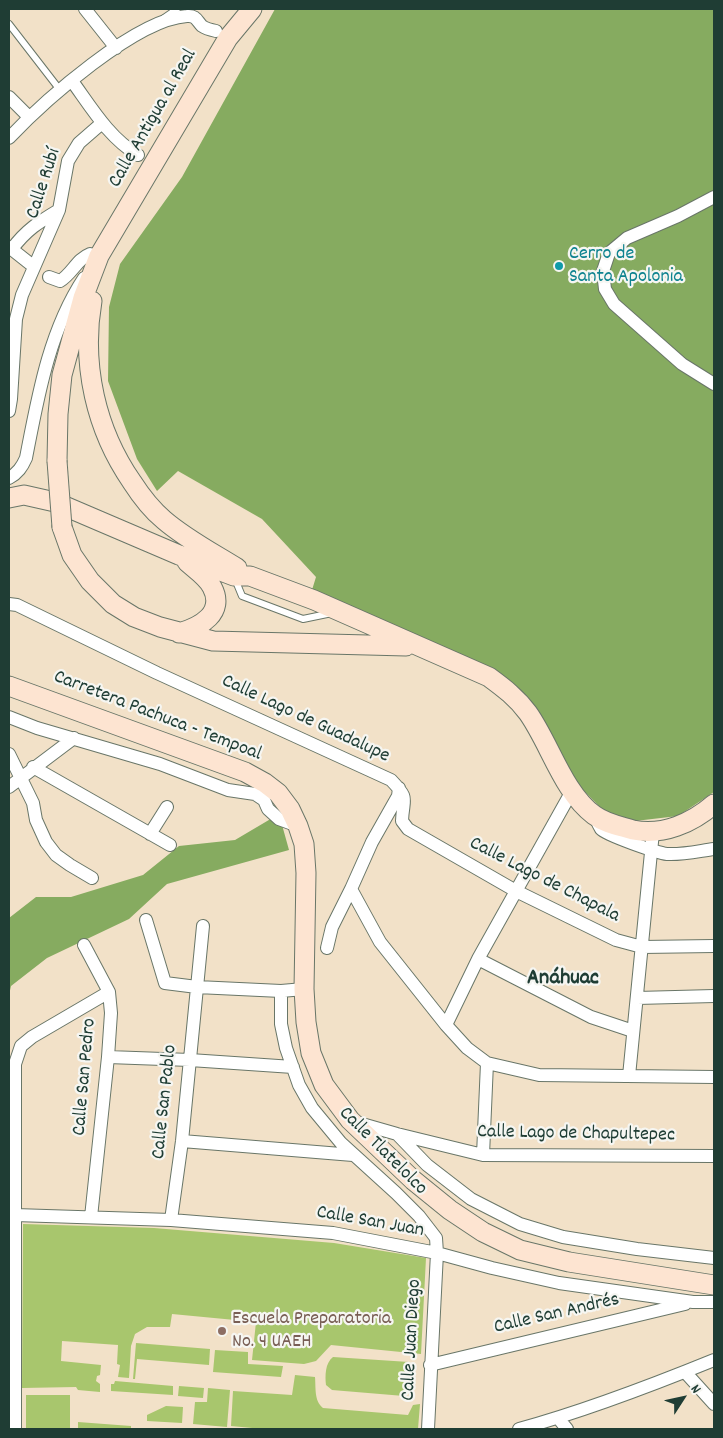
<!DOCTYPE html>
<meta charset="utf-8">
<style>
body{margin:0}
#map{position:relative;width:723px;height:1438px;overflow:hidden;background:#f2e1c8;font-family:Dekko,sans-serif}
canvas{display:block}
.frame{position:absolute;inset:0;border:10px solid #1f3d34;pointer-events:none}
.north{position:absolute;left:658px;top:1373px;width:50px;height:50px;-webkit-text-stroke:4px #f6f6f2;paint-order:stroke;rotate:55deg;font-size:14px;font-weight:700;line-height:20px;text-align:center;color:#1f3d34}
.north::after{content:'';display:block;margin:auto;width:18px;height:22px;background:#1f3d34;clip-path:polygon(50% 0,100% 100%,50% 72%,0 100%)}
</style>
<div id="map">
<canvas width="723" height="1438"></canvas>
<div class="frame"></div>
<div class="north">N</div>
</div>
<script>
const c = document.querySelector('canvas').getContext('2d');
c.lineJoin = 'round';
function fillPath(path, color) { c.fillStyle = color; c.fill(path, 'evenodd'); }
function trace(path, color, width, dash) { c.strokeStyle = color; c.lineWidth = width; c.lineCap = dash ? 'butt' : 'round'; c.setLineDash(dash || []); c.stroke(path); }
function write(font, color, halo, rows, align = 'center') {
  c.font = font + ' Dekko,sans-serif'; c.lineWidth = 4.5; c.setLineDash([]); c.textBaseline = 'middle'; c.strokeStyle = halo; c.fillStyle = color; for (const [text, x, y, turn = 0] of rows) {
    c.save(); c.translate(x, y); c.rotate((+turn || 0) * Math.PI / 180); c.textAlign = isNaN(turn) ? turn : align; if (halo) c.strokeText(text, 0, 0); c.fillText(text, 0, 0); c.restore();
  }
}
fillPath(new Path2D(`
 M 23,1224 L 154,1228 L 334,1243 L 426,1258 L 421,1354 L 331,1345 L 316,1361 L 304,1364 L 252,1360 L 256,1322 L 172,1314 L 170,1327 L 147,1327 L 135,1334 L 131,1346 L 129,1378 L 118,1377 L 120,1365 L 117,1364 L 118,1345 L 62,1341 L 61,1361 L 101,1365 L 100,1375 L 97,1376 L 96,1381 L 100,1384 L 100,1392 L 78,1390 L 76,1387 L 22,1388 Z
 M 136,1343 L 210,1349 L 209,1365 L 137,1359 L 135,1379 L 133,1379 Z
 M 215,1350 L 248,1352 L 248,1364 L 283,1366 L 281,1377 L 213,1372 Z
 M 333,1357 L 409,1362 L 414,1366 L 413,1390 L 404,1396 L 332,1390 L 326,1385 C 325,1376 325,1363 333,1357 Z
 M 295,1375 L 315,1377 C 316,1388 314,1401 323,1408 L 408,1415 L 413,1405 L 420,1404 L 418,1429 L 263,1429 L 231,1426 L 233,1391 L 292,1395 Z
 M 115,1381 L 173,1386 L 173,1395 L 111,1391 L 111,1384 L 114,1384 Z
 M 179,1386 L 204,1388 L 203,1398 L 178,1396 Z
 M 208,1388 L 230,1390 L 227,1427 L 193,1424 L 195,1402 L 207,1402 Z
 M 26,1395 L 70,1395 L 70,1429 L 26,1429 Z
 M 166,1406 L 183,1407 L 182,1423 L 147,1421 L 147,1415 Z
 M 78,1422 L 131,1426 L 131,1429 L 78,1429 Z`), '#a8c66d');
fillPath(new Path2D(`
 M 275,9 L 714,9 L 714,792 L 678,816 L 635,821 L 606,813 L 578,785 L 532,710 L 312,590 L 316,577 L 262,519 L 178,471 L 157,491 L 137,459 L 108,381 L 109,307 L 120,264 L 182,177 Z
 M 279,814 L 289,850 L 167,884 L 129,919 L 47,958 L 11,986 L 9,995 L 9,918 L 36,897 L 71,897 L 143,875 L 179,846 L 235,840 Z`), '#86ab60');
const lane = new Path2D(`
 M 164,18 L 177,9
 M 9,24 L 60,90
 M 235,579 L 242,596 L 303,619 L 332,613`);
const street = new Path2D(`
 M 85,9 L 116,48
 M 72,81 C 91,107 109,138 138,155
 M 9,97 L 29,117
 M 9,138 C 44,101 136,19 187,16 C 196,15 197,21 202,26 C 206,29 211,30 216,31
 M 714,197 L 678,216 L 627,238 L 609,253 L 603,271 L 605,289 L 614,304 L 682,364 L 714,384
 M 9,247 L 33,266
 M 12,249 C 26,230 39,222 59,210
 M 49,277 L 60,281 C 72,274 77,259 90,254 L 99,256 L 96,261
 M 9,411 L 11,399 L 16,319 L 22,295 L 59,210 L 68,161 L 79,143 L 102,123
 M 9,478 C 18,473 22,467 26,458 C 38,396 49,331 84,278
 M 9,604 L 17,605 L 157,673 L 391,780 C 410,800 403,797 402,821 L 408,829 L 516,891 L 616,940 L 642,947 L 714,946
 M 9,717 L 37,728 L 160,764 L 228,790 L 255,794 L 264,800 L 268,809 L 279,819 L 298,826
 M 9,754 L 33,803 L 36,820 L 46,842 L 56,855 L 70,865 L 92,878
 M 33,767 L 170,845
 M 9,787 L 74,738
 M 596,818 C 597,821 599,826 601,829 C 606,835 658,853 667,854 C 682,855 699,851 714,849
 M 150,834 L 167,807
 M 351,889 L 380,942 L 446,1025 L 467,1048 L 487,1063 L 539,1075 L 714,1077
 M 146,920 L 165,983 L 197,987 L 281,991 L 304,989
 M 84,945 L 109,992 L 111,1013 L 108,1057 L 91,1217
 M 327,948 L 332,927 L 351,889 L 372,842 L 398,796 L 399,788
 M 478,959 L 591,1017 L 633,1031
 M 281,991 L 281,1024 L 286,1048 L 299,1085 L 312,1108 L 341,1143 L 396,1193 L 419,1216 L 436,1238 L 437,1253 L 428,1429
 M 637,998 L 714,996
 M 446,1025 L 478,959 L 572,791
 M 108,1057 L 190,1060 L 293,1067
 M 629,1076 L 653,832
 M 355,1122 L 397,1134 L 483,1155 L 714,1156
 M 397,1134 L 427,1165 L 471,1199 L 520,1224 L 563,1237 L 637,1249 L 714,1258
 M 182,1141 L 353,1155
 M 483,1155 L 487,1063
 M 15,1215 L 171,1220 L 333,1233 L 437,1253 L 492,1268 L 559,1283 L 693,1302 L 714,1302
 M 171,1220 L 182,1141 L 203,926
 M 430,1365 L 685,1304
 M 685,1372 L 714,1404
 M 558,1418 L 567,1429
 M 15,1429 L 15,1064 L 21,1046 L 32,1037 L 109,992
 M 519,1429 C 585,1411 650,1386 714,1360`);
const secondary = new Path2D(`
 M 92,301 C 81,365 96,430 132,482 C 141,496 152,510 164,520 C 186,539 213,553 237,568
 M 57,461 L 58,414 L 62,375 L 83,298 L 99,256 L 228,38 L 252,9
 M 9,498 L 24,495 L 55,502 L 179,555 L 234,576 L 250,576 L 314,600 L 489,677 C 504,688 517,698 528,713 C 550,744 563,792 594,815 C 606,824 620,826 633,830 C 663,836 692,823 714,804
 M 62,527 L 72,555 L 90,581 L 113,604 L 134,617 L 160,627 L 213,641 L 406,646
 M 179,633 C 200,627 226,613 212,587 C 207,577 196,570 187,562
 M 9,686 L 245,772 L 265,783 L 278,793 L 290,809 L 298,826 L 304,844 L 306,873 L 304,989 L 306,1022 L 311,1053 L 324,1085 L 350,1120 L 413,1180 L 450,1210 L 483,1232 L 520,1250 L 569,1262 L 714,1285`);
trace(lane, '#697668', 8);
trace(street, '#697668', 14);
trace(secondary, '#697668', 21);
trace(lane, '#fff', 6);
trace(street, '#fff', 12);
trace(secondary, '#fde4d1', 19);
const secondaryBridge = new Path2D(`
 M 57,461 L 62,527`);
trace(secondaryBridge, '#697668', 21, []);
trace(secondaryBridge, '#fde4d1', 19);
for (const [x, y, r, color] of [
 [559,266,5,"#0f9aa8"],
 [222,1331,5,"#8d6e63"]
]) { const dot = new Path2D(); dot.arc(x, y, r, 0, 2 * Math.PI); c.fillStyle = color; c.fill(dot); trace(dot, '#f6f6f2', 2); }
write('20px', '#1f3d34', '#f6f6f2', [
 ["Calle Antigua al Real",154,119,-60],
 ["Calle Rubí",45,184,-72],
 ["Carretera Pachuca - Tempoal",157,717,21],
 ["Calle Lago de Guadalupe",305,720,25],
 ["Calle Lago de Chapala",544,881,27],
 ["Calle San Pedro",86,1077,-85],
 ["Calle San Pablo",166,1102,-84],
 ["Calle Lago de Chapultepec",576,1135,1],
 ["Calle Tlatelolco",382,1152,45],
 ["Calle San Juan",370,1223,10],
 ["Calle San Andrés",557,1315,-13],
 ["Calle Juan Diego",413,1340,-87]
]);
write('20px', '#0d838f', '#f6f6f2', [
 ["Cerro de",569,255],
 ["Santa Apolonia",569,278]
], 'left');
write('20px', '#785e54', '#f6f6f2', [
 ["Escuela Preparatoria",232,1320],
 ["No. 4 UAEH",232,1343]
], 'left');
write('bold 22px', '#1f3d34', '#f6f6f2', [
 ["Anáhuac",563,980]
]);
</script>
